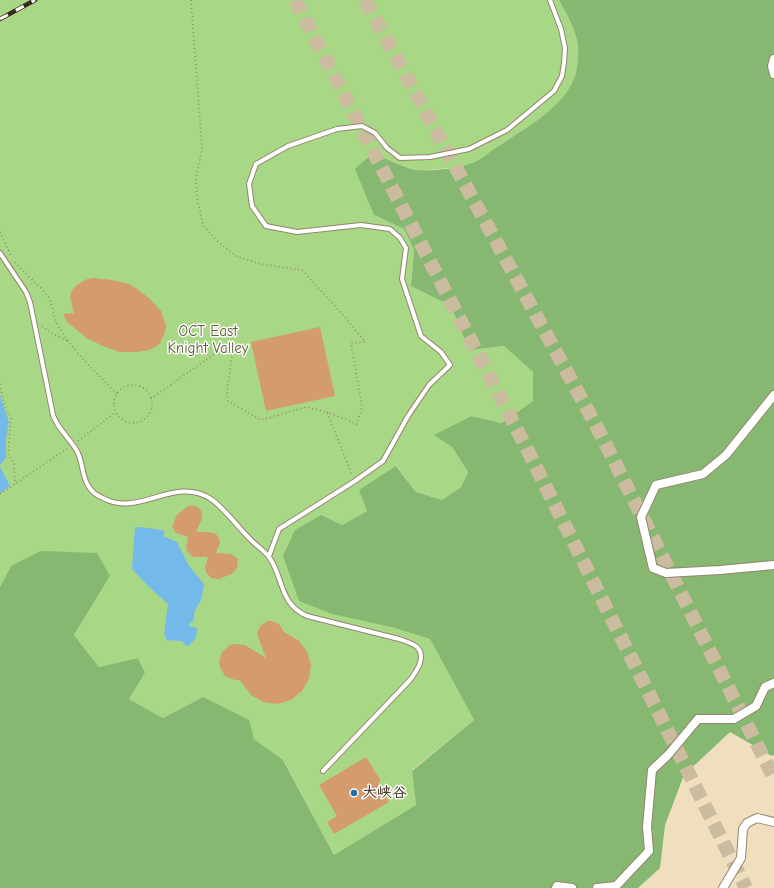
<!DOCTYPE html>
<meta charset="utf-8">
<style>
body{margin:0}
canvas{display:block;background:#efdfbf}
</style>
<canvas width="774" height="888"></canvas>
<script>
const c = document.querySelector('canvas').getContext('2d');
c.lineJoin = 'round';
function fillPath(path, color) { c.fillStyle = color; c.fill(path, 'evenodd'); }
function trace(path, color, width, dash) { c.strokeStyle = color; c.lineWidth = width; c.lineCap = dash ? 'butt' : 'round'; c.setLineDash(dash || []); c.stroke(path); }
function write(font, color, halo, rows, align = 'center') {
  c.font = font + ' "Comic Neue","LXGW WenKai TC",sans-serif'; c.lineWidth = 3; c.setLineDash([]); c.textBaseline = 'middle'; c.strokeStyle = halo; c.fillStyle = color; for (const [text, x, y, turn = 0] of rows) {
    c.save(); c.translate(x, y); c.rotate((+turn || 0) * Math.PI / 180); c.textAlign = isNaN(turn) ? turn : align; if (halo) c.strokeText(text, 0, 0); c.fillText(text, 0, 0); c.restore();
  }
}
fillPath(new Path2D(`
 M 0,0 L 559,0 C 572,24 582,41 577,69 C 570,106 527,127 498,146 C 490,152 480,161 470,164 C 459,168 431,170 419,170 C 410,170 383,157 373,153 L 374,215 L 404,229 L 414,250 L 411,286 L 451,306 L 469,350 L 504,346 L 533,372 L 533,401 L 500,423 L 471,416 L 435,435 L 452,447 L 468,472 L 461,487 L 442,500 L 416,492 L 397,466 L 367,511 L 342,525 L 391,627 L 430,639 L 474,720 L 412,770 L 416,805 L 334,855 L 284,761 L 254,739 L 203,697 L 163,718 L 129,699 L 145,673 L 138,658 L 99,667 L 74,635 L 110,576 L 11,566 L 0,587 Z`), '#a8d885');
fillPath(new Path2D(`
 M 559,0 L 774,0 L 774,755 L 772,756 L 730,732 L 684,775 L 665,825 L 660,868 L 638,888 L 0,888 L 0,587 L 11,566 L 41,551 L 97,553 L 110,576 L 74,635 L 99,667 L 138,658 L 145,673 L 129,699 L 163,718 L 203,697 L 249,720 L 254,739 L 283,760 L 334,855 L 416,805 L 412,771 L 474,720 L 430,639 L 391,627 L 332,614 L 299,601 L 283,556 L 295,530 L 321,515 L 342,525 L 367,511 L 359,490 L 396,466 L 416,492 L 442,500 L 461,487 L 468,472 L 452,447 L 434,435 L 471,416 L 501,423 L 533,401 L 533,372 L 504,346 L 469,350 L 451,306 L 411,286 L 414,250 L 404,229 L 374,215 L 355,169 L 373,153 C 383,157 409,170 418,170 C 434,171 454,169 469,164 C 479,162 489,152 497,147 C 525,128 571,105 577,68 C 582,40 572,24 559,0 Z`), '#86b872');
fillPath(new Path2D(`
 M 0,395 L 9,422 L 6,439 L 6,458 L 0,465 Z
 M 0,467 L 10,486 L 0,493 Z
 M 135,527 L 139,527 L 162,530 L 165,532 L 163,536 L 177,542 L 189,566 L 204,584 L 201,600 L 195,610 L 193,622 L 190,622 L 189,626 L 197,628 L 196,638 L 187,647 L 182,641 L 166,640 L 166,635 L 164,635 L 168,604 L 148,586 L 132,569 Z`), '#73b9ea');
fillPath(new Path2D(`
 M 95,278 L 112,280 L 129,284 L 136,288 L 150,299 L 161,311 L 166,325 L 165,332 L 160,343 L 157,346 L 149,350 L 137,352 L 120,352 L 103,346 L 88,339 L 67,322 L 63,314 L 74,313 L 70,297 L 72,290 L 78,284 L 87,279 Z
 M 320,327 L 335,396 L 266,411 L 251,342 Z
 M 188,506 L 195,506 L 199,508 L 202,512 L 202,519 L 196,532 L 209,532 L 216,534 L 219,538 L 220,543 L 216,553 L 231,554 L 238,559 L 237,568 L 232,574 L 219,579 L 211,578 L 206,572 L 205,567 L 208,557 L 193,557 L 187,551 L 186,547 L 188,537 L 176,533 L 172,526 L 177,515 Z
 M 268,621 L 272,621 L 279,624 L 284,632 L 298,640 L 307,651 L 311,665 L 309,679 L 302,691 L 291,700 L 277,704 L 263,702 L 251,695 L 240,680 L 235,680 L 225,676 L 220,667 L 219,662 L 222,652 L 230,645 L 235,644 L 245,645 L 266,658 L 258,637 L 257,633 L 261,625 Z
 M 366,757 L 381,781 L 378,783 L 389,802 L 334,834 L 327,822 L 337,816 L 319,785 Z`), '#d49c6e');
trace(new Path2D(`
 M 295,0 L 528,451 L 746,888
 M 365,0 L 600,433 L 774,778`), '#cbbb9f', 14, [14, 7]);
const lane = new Path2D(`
 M 0,253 L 26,292 L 30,302 L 53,415 C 58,430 71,439 78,453 C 83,464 82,477 89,487 C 92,492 98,496 103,498 C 139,518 174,475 211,499 C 223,507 239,528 249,538 C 255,545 264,550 269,557 C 284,578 279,604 307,616 L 399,639 C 405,641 412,643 417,647 C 427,657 416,672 410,680 L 323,771
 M 269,556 L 279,529 L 355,481 L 383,461 L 408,416 L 429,385 L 450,365 L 441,352 L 421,336 L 402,279 L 406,248 L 400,238 L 390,229 L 361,225 L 297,232 L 266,226 L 252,206 L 249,184 L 256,164 L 288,146 L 337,129 L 362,126 L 375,133 L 387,148 L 400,158 L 430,157 L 469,149 L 507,130 L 554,91 L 562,76 L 564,63 L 565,48 L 561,29 L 550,0`);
const street = new Path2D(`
 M 774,59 L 772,66 L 774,74
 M 774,395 L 726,455 L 703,474 L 656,485 L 641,517 L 653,568 L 666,573 L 720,570 L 774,565
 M 556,888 L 557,886 L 572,888
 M 597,888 L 616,886 L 649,851 L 647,827 L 652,770 L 668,755 L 698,719 L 734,719 L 756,706 L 765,687 L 774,683
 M 723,888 L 741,858 L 743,829 L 747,823 L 757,818 L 774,822`);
trace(lane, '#95846e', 6);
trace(street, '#95846e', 10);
trace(new Path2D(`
 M 191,0 L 202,148 L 196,179 L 197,197 L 203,225 L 217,241 L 236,256 L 260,264 L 302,270 L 345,317 L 365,342 L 351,343 L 362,407 L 357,424 L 327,412
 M 0,232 L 11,256
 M 15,262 C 24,274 38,283 47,295 C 53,304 53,315 57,324 C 72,351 96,372 117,394
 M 42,326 L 55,335 L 68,341
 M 0,384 L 4,404 L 11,418 L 8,455 L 14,463 L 15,484
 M114 404a19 19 0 1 1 38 0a19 19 0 1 1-38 0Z
 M 151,399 L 228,344 L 232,356 L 227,390 L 228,401 L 261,420 L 306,407 L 327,412 L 352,475
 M 78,441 L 116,412
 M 0,494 L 68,448`), '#95846e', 1.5, [1, 3]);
trace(lane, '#fff', 4);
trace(street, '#fff', 8);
const rail = new Path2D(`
 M 0,19 L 35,0`);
trace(rail, '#3b2a1e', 4.5);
trace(rail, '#fdfcf7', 3, [9]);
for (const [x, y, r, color] of [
 [354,793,4,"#1f6fb2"]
]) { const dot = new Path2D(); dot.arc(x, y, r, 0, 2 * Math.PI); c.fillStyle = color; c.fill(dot); trace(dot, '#fdfcf7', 1.5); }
write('15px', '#5c5e3d', '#fdfcf7', [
 ["OCT East",208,332],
 ["Knight Valley",208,349]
]);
write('15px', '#3b2a1e', '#fdfcf7', [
 ["大峡谷",362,793]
], 'left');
</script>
